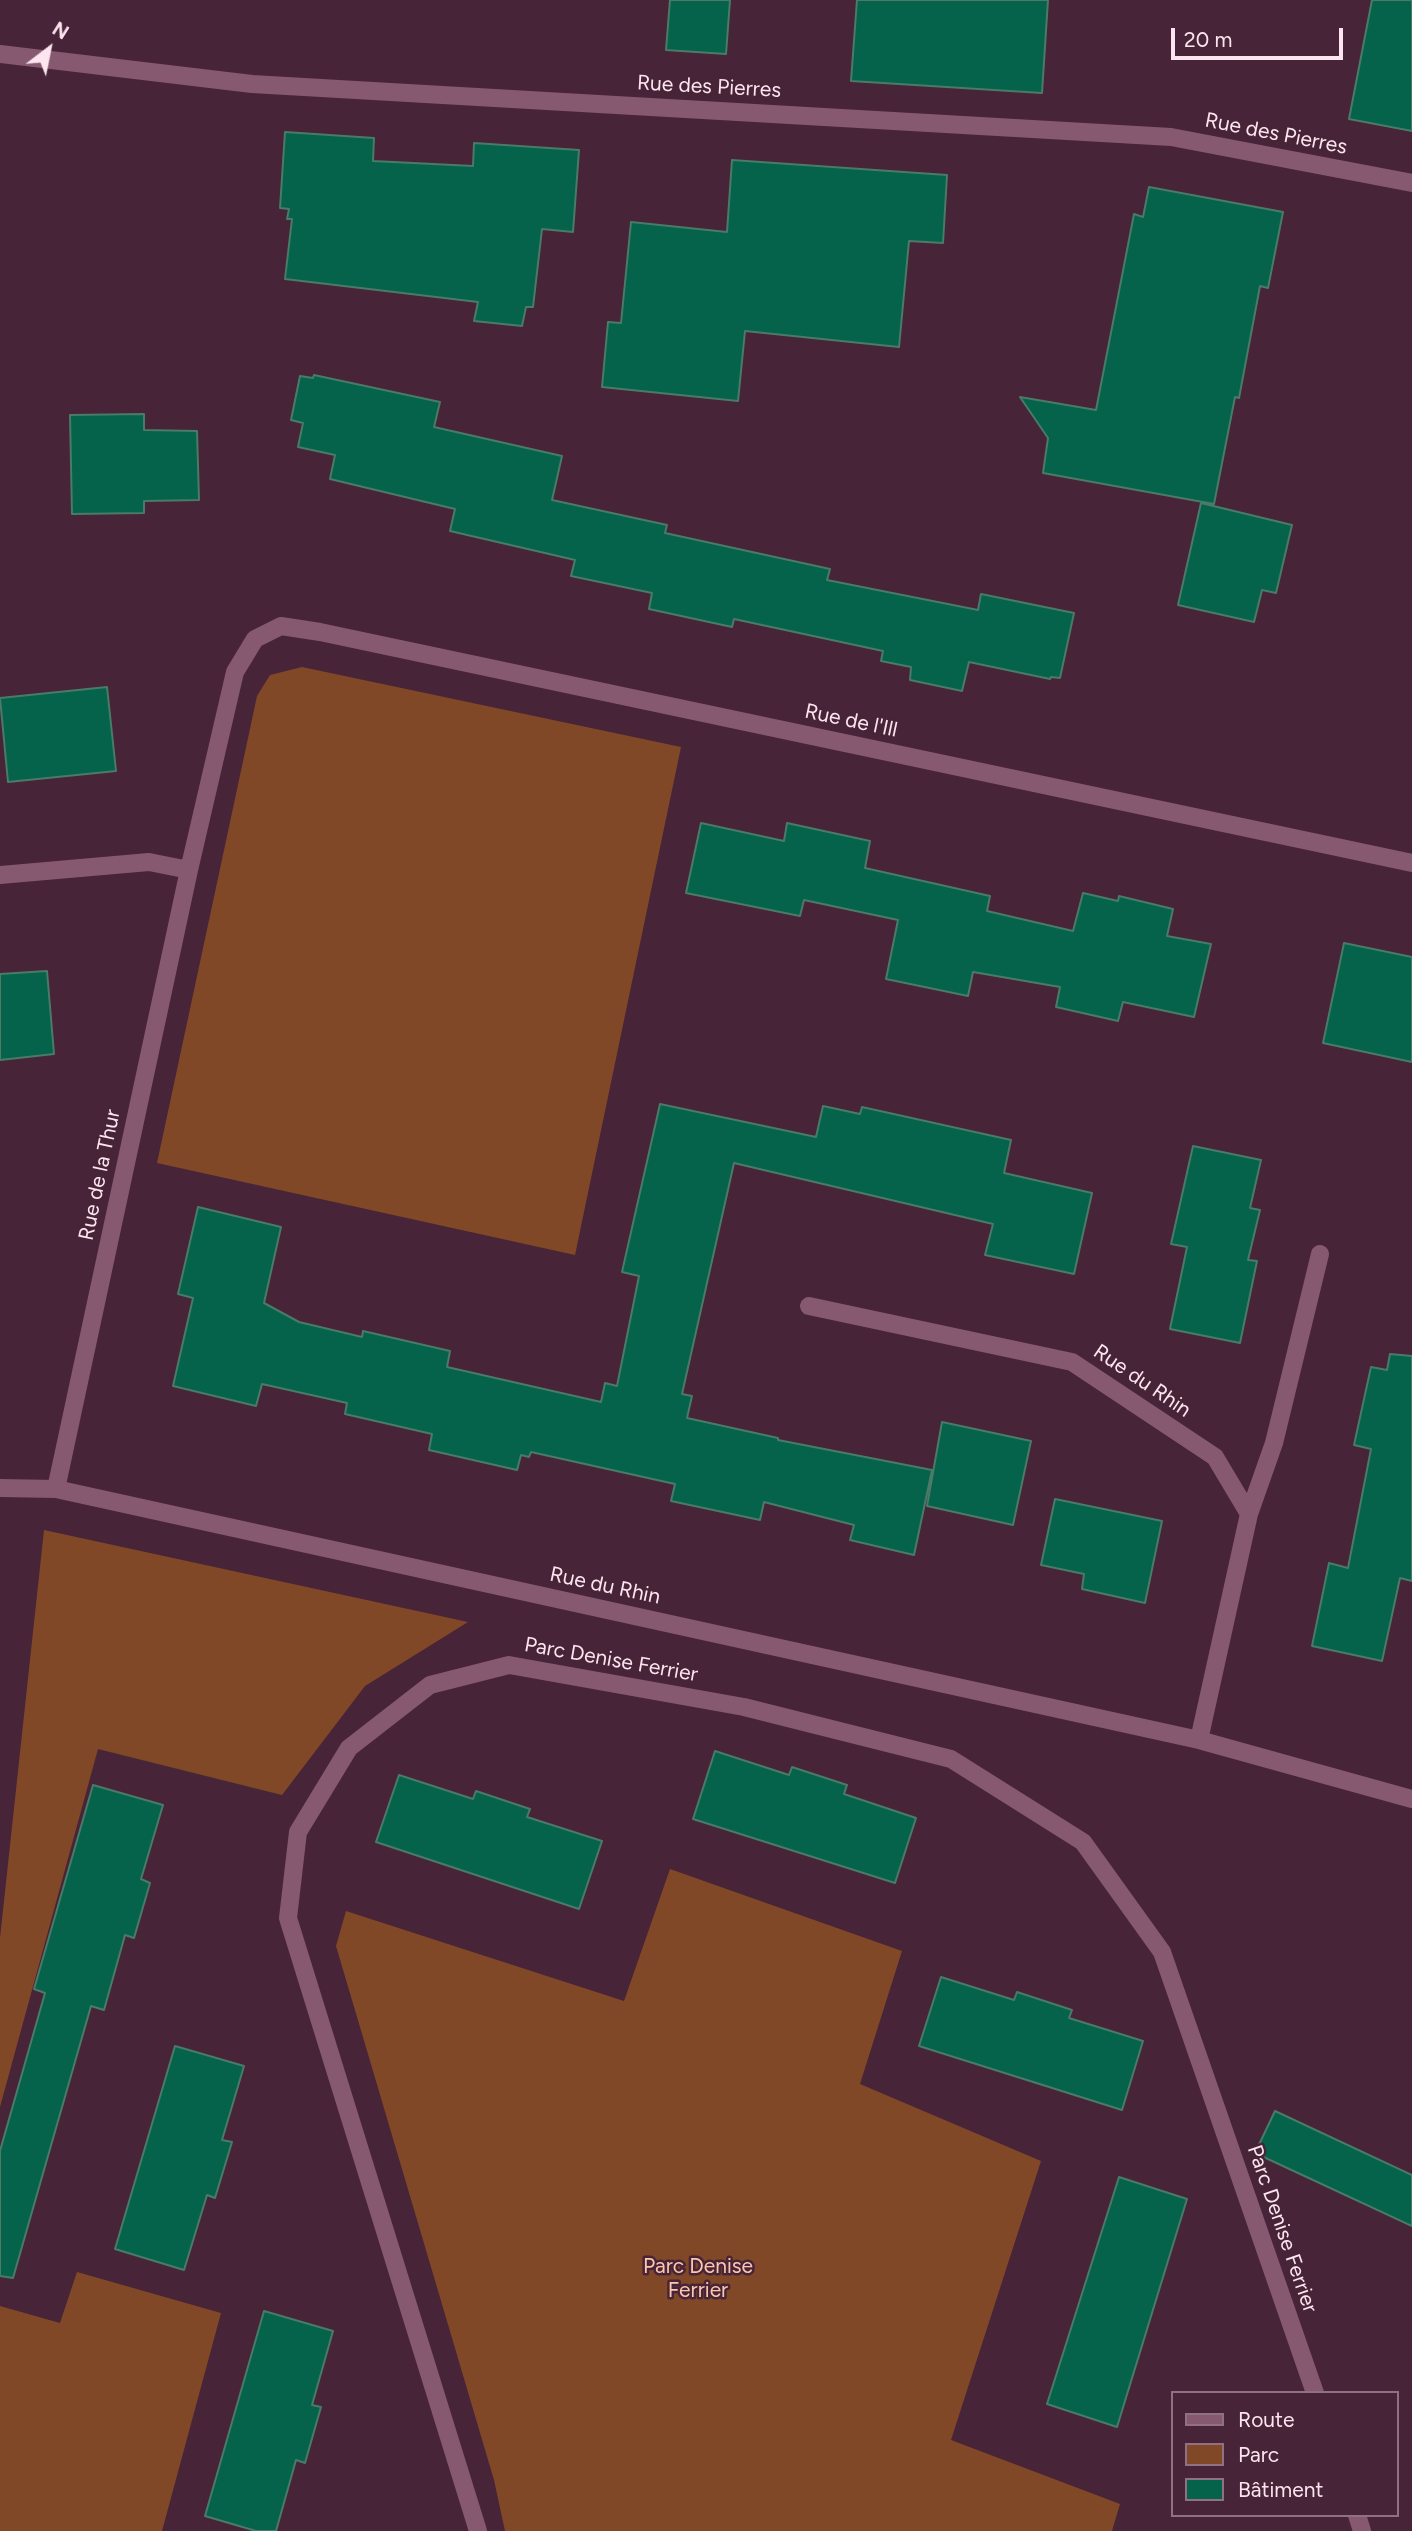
<!DOCTYPE html>
<meta charset="utf-8">
<style>
body{margin:0}
#map{position:relative;width:1412px;height:2531px;overflow:hidden;background:#472437;font-family:Figtree,sans-serif}
canvas{display:block}
.legend{position:absolute;left:1171px;top:2391px;width:228px;height:126px;box-sizing:border-box;background:#472437;border:2px solid #907181;margin:0;padding:9px 12px;list-style:none;font-size:21px;color:#fde5f0}
.legend li{display:flex;align-items:center;gap:14px;height:35px}
.legend b{width:35px;border:2px solid #907181}
.north{position:absolute;left:14px;top:14px;width:70px;height:70px;-webkit-text-stroke:5px #472437;paint-order:stroke;rotate:32deg;font-size:19px;font-weight:700;line-height:28px;text-align:center;color:#fde5f0}
.north::after{content:'';display:block;margin:auto;width:24px;height:32px;background:#fde5f0;clip-path:polygon(50% 0,100% 100%,50% 72%,0 100%)}
.scale{position:absolute;left:1171px;top:28px;width:172px;height:32px;box-sizing:border-box;border:4px solid #fde5f0;border-top:0;padding-left:9px;font-size:21px;line-height:24px;white-space:nowrap;color:#fde5f0;-webkit-text-stroke:5px #472437;paint-order:stroke}
</style>
<div id="map">
<canvas width="1412" height="2531"></canvas>
<ul class="legend">
<li><b style="height:9px;background:#865970"></b>Route</li>
<li><b style="height:19px;background:#814828"></b>Parc</li>
<li><b style="height:19px;background:#04634a"></b>Bâtiment</li>
</ul>
<div class="north">N</div>
<div class="scale">20 m</div>
</div>
<script>
const c = document.querySelector('canvas').getContext('2d');
c.lineJoin = 'round';
function fillPath(path, color) { c.fillStyle = color; c.fill(path, 'evenodd'); }
function trace(path, color, width, dash) { c.strokeStyle = color; c.lineWidth = width; c.lineCap = dash ? 'butt' : 'round'; c.setLineDash(dash || []); c.stroke(path); }
function write(font, color, halo, rows, align = 'center') {
  c.font = font + ' Figtree,sans-serif'; c.lineWidth = 5; c.setLineDash([]); c.textBaseline = 'middle'; c.strokeStyle = halo; c.fillStyle = color; for (const [text, x, y, turn = 0] of rows) {
    c.save(); c.translate(x, y); c.rotate((+turn || 0) * Math.PI / 180); c.textAlign = isNaN(turn) ? turn : align; if (halo) c.strokeText(text, 0, 0); c.fillText(text, 0, 0); c.restore();
  }
}
fillPath(new Path2D(`
 M 302,667 L 681,747 L 575,1255 L 157,1163 L 257,696 L 270,675 Z
 M 44,1530 L 468,1622 L 365,1686 L 282,1795 L 98,1749 L 0,2107 L 0,1938 Z
 M 670,1869 L 902,1951 L 860,2084 L 1041,2161 L 951,2440 L 1120,2504 L 1112,2531 L 505,2531 L 494,2480 L 336,1946 L 346,1911 L 624,2001 Z
 M 77,2272 L 221,2313 L 162,2531 L 0,2531 L 0,2306 L 60,2323 Z`), '#814828');
const building = new Path2D(`
 M 670,0 L 730,0 L 726,54 L 666,50 Z
 M 857,0 L 1048,0 L 1042,93 L 851,81 Z
 M 1372,0 L 1412,0 L 1412,131 L 1349,119 Z
 M 285,132 L 374,138 L 373,161 L 473,166 L 474,143 L 579,150 L 573,232 L 542,229 L 533,307 L 526,307 L 522,326 L 474,321 L 478,302 L 285,279 L 292,219 L 287,219 L 289,209 L 280,208 Z
 M 732,160 L 947,175 L 943,243 L 909,241 L 899,347 L 745,331 L 738,401 L 602,387 L 608,322 L 621,323 L 631,222 L 727,232 Z
 M 1149,187 L 1283,212 L 1268,288 L 1260,286 L 1239,398 L 1235,397 L 1214,504 L 1043,473 L 1048,438 L 1020,397 L 1096,410 L 1134,214 L 1143,217 Z
 M 314,375 L 440,402 L 434,427 L 562,456 L 552,500 L 667,525 L 665,533 L 830,569 L 827,580 L 978,610 L 981,594 L 1074,613 L 1060,678 L 1051,677 L 1050,679 L 969,662 L 962,691 L 910,680 L 911,667 L 881,661 L 883,651 L 734,619 L 732,627 L 649,609 L 652,593 L 571,576 L 575,560 L 450,531 L 455,509 L 330,479 L 335,455 L 298,447 L 303,423 L 291,420 L 300,376 L 313,378 Z
 M 144,414 L 144,430 L 197,431 L 199,500 L 144,501 L 144,513 L 72,514 L 70,415 Z
 M 1201,503 L 1292,525 L 1276,593 L 1262,590 L 1254,622 L 1178,605 Z
 M 107,687 L 116,771 L 8,782 L 0,698 Z
 M 701,823 L 784,841 L 787,823 L 870,841 L 865,868 L 990,896 L 987,911 L 1073,931 L 1083,893 L 1118,901 L 1119,896 L 1173,909 L 1167,936 L 1211,944 L 1194,1017 L 1123,1002 L 1118,1021 L 1056,1007 L 1060,987 L 973,972 L 968,996 L 886,979 L 898,920 L 804,900 L 800,916 L 686,893 Z
 M 1344,943 L 1412,957 L 1412,1062 L 1323,1043 Z
 M 47,971 L 54,1054 L 0,1060 L 0,974 Z
 M 660,1104 L 816,1137 L 823,1106 L 860,1114 L 862,1107 L 1011,1140 L 1004,1173 L 1092,1193 L 1074,1274 L 985,1255 L 993,1224 L 734,1163 L 682,1394 L 692,1396 L 687,1418 L 778,1438 L 778,1440 L 932,1470 L 914,1555 L 850,1540 L 854,1525 L 764,1502 L 760,1520 L 671,1501 L 675,1484 L 531,1452 L 529,1457 L 521,1455 L 517,1470 L 429,1450 L 432,1434 L 345,1414 L 347,1403 L 262,1384 L 256,1406 L 173,1386 L 193,1298 L 178,1294 L 198,1207 L 281,1227 L 264,1303 L 299,1322 L 362,1337 L 363,1331 L 450,1351 L 447,1367 L 601,1402 L 605,1383 L 617,1386 L 639,1276 L 622,1272 Z
 M 1193,1146 L 1261,1160 L 1250,1208 L 1260,1210 L 1248,1260 L 1257,1261 L 1240,1343 L 1170,1329 L 1187,1247 L 1171,1244 Z
 M 1390,1354 L 1412,1356 L 1412,1581 L 1400,1578 L 1382,1661 L 1312,1646 L 1329,1563 L 1348,1568 L 1371,1449 L 1354,1445 L 1371,1367 L 1387,1370 Z
 M 942,1422 L 1031,1441 L 1013,1525 L 927,1506 Z
 M 1055,1499 L 1162,1521 L 1145,1603 L 1082,1589 L 1084,1574 L 1041,1565 Z
 M 715,1751 L 789,1775 L 792,1767 L 847,1785 L 844,1794 L 916,1818 L 895,1883 L 693,1819 Z
 M 399,1775 L 473,1799 L 476,1791 L 530,1809 L 527,1817 L 602,1841 L 579,1909 L 376,1842 Z
 M 93,1785 L 163,1805 L 141,1879 L 150,1883 L 134,1938 L 125,1935 L 104,2010 L 91,2006 L 13,2278 L 0,2276 L 0,2151 L 45,1993 L 34,1989 Z
 M 941,1977 L 1014,2000 L 1017,1992 L 1072,2010 L 1069,2018 L 1143,2041 L 1122,2110 L 919,2046 Z
 M 175,2046 L 244,2066 L 222,2140 L 232,2142 L 215,2198 L 207,2195 L 184,2270 L 115,2249 Z
 M 1275,2111 L 1412,2175 L 1412,2226 L 1255,2153 Z
 M 1119,2177 L 1187,2199 L 1117,2427 L 1047,2404 Z
 M 264,2311 L 333,2331 L 312,2405 L 321,2407 L 305,2463 L 296,2460 L 276,2531 L 256,2531 L 205,2516 Z`);
fillPath(building, '#04634a');
trace(building, '#4a7a68', 2);
trace(new Path2D(`
 M 0,54 L 252,84 L 1171,137 L 1412,183
 M 0,875 L 149,862 L 189,870
 M 809,1306 L 1072,1362 L 1215,1457 L 1249,1514 L 1199,1740
 M 0,1488 L 56,1489 L 1199,1740 L 1412,1799
 M 56,1489 L 189,870 L 235,672 L 255,639 L 281,626 L 320,632 L 1412,863
 M 1249,1514 L 1274,1443 L 1320,1254
 M 1357,2515 L 1362,2531
 M 478,2531 L 288,1918 L 298,1832 L 349,1748 L 430,1685 L 509,1665 L 744,1707 L 951,1759 L 1083,1842 L 1162,1952 L 1315,2393`), '#865970', 18);
write('21px', '#fde5f0', '#472437', [
 ["Rue des Pierres",709,87,3],
 ["Rue des Pierres",1276,134,11],
 ["Rue de l'Ill",851,721,12],
 ["Rue de la Thur",100,1175,-78],
 ["Rue du Rhin",1142,1381,34],
 ["Rue du Rhin",605,1586,12],
 ["Parc Denise Ferrier",611,1660,10],
 ["Parc Denise Ferrier",1282,2229,71]
]);
write('21px', '#fcc7ac', '#472437', [
 ["Parc Denise",698,2267],
 ["Ferrier",698,2291]
]);
</script>
